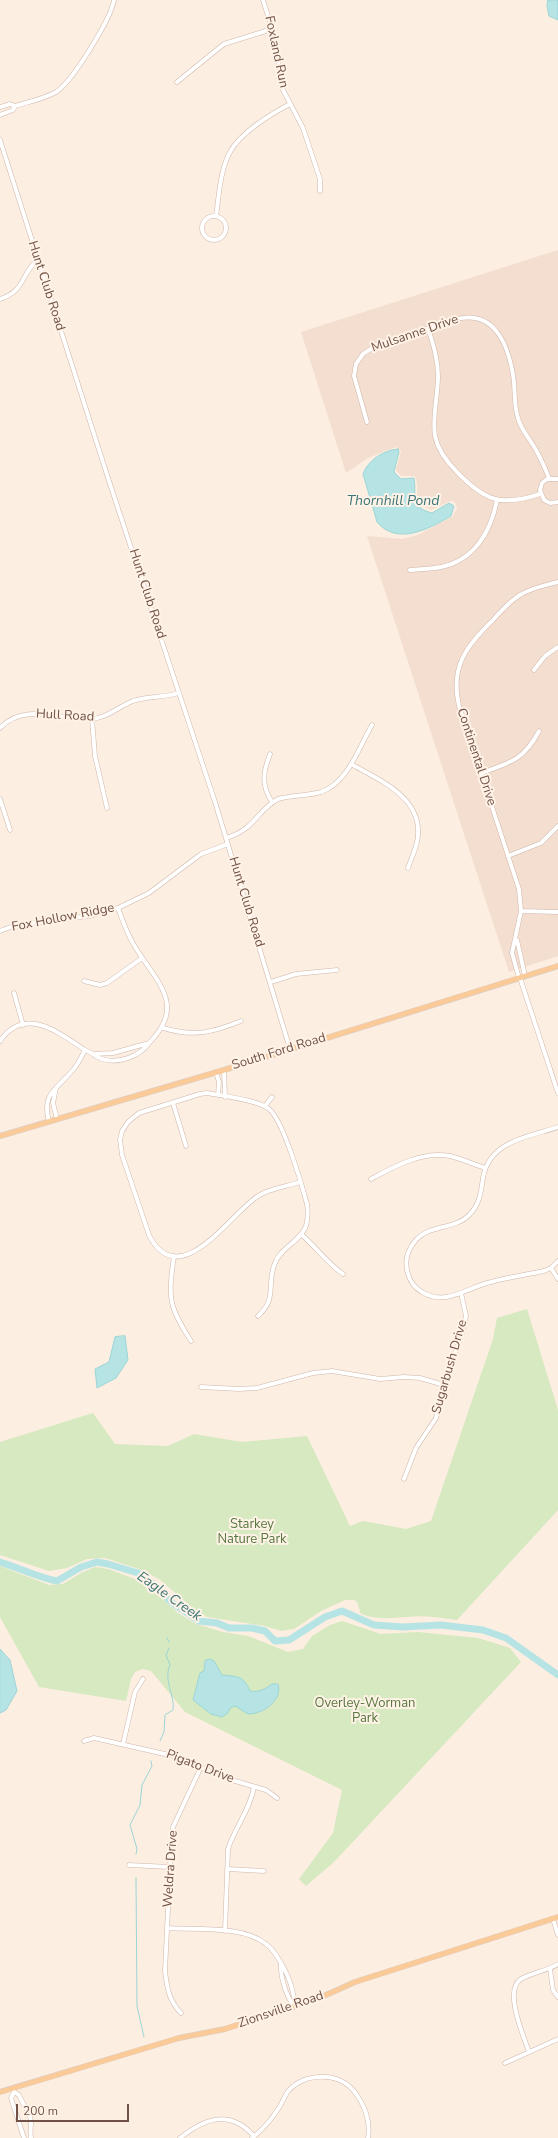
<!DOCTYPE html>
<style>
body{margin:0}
#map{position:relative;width:558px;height:2138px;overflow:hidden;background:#fceee1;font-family:"Nunito Sans",sans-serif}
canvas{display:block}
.scale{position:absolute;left:16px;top:2104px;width:113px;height:18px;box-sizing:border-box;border:2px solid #725248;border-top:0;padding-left:5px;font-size:12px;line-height:14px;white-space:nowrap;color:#725248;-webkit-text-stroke:3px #fff2e6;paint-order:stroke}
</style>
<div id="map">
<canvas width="558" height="2138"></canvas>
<div class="scale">200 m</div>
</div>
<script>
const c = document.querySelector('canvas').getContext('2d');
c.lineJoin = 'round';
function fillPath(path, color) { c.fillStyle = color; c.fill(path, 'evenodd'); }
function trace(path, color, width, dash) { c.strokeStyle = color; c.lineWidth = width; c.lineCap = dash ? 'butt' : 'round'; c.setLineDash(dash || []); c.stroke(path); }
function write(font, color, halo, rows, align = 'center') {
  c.font = font + ' "Nunito Sans",sans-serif'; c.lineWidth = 4; c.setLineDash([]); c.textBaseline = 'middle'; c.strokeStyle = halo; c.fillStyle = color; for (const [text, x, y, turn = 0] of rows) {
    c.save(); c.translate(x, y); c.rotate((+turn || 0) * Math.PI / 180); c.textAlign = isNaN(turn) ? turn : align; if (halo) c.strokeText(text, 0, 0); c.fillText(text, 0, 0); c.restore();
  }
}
fillPath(new Path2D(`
 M 558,250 L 558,956 L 509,972 L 367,536 L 402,539 L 418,535 L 453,516 L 457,508 L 456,504 L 452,500 L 431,510 L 420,504 L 417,498 L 417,483 L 415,476 L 401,476 L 396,470 L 401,451 L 396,447 L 368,458 L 346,473 L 301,332 Z`), '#f3decf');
fillPath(new Path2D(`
 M 527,1309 L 558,1410 L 558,1510 L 457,1620 C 441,1618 423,1615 407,1617 C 389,1618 379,1620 361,1614 L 357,1602 L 354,1600 L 345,1600 L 321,1611 L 294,1629 L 281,1631 L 265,1626 L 207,1617 L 193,1608 L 159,1579 L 139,1569 L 105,1558 L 87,1559 L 67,1568 L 49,1571 L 0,1555 L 0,1442 L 93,1413 L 115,1444 L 168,1446 L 194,1434 L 242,1442 L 307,1436 L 350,1526 L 363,1521 L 406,1529 L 431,1521 L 493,1339 L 497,1318 Z
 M 0,1566 L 49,1585 L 63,1584 L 81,1573 L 95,1567 L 108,1569 L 143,1582 L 178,1613 L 196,1624 L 223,1632 L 248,1636 L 288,1652 L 303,1649 L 312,1636 L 330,1625 L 342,1621 L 381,1634 L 418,1632 L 478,1638 L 510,1648 L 521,1662 L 334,1862 L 306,1886 L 299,1879 L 333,1833 L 342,1790 L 185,1712 L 151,1671 L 143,1669 L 135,1672 L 131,1679 L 126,1701 L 39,1687 L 0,1617 Z`), '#d6e9c0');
const water = new Path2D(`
 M 548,0 L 558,0 L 558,20 L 549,16 L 547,6 Z
 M 398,449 L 399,452 L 394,472 L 401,479 L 414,478 C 417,495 409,507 432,513 L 449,503 L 454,506 L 451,516 C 429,529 397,546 377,522 L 363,474 C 368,460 384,450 398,449 Z
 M 125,1336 L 128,1360 L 116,1378 L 97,1388 L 95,1369 L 109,1362 L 115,1337 Z
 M 0,1649 L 10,1660 L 17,1691 L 6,1710 L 0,1713 Z
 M 210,1659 L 214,1661 L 222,1675 C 238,1677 243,1675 250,1691 C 259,1693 265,1689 272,1684 L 278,1684 C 283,1700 263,1714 249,1714 C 244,1713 240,1708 235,1706 L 230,1708 L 228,1713 L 222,1717 L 211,1714 L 193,1700 L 200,1673 L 204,1671 L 205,1661 Z`);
fillPath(water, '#b6e4e5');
trace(water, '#9cd5d6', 1);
trace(new Path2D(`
 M 167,1638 L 169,1642
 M 160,1741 L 164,1732 L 165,1715 L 173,1710 C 175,1695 163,1680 170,1665 L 166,1655 L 169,1648
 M 136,1854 L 137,1849 L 130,1825 L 140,1805 L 142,1785 L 152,1766 L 151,1761
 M 136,1878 L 137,2006 L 144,2037`), '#9cd5d6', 1);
trace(new Path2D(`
 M 0,1562 C 20,1568 37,1577 57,1581 L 81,1567 L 97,1562 L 108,1564 L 138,1573 L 151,1582 L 171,1602 L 199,1621 L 217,1623 L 229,1628 L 252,1628 L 265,1631 L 275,1641 L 289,1640 L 325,1617 L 342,1611 L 374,1625 L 403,1627 L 441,1625 L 483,1630 L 506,1638 L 558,1675`), '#b6e4e5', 7);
const minor = new Path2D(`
 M 263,0 L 276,42 L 281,86 L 303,128 L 320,179 L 320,191
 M 177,82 L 224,44 L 272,29
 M 0,107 L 10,104 L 15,106 C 28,102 44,99 56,92 C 72,82 111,19 114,0
 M 0,115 L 13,110 L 15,106
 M 0,140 L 109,481 L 215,802 L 290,1049
 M202 228a12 12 0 1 1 24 0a12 12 0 1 1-24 0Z
 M 216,216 C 219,196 220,170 230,152 C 240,133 271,114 290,104
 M 0,299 C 26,291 21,272 38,260
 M 428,328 C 433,344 438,359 438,376 C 438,396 432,416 435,436 C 438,451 447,462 457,472 C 485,501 501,507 540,494
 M 367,422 L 354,376 L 356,364 L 363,354 L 377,345 L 457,319 C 497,309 510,350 514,382 C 515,394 514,406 518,418 C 521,430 530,439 536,450 C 541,459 545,468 549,478
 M 558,479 L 547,479 L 542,483 L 540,490 L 544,500 L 550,503 L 558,502
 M 410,570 C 420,569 431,569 441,567 C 475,560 491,531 497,500
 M 534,670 L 545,656 L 558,647
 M 92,719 L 95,756 L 107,808
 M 0,728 C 24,702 60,720 91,719 C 107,718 118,707 133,701 C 147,696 163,698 178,693
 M 270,754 C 263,772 261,785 272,802
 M 351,764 C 381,781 426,799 417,842 C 415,851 411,859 408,868
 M 481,773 C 510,763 524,760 539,731
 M 0,799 L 10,830
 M 226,838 C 256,829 256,811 278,799 C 292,795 307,796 321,792 C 348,783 359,747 372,725
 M 508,856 L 541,843 L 558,826
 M 118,908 C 123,921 127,934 134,945 C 155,981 188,1004 149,1043
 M 521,911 L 558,912
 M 0,931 L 16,925 L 89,916 L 118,908 L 149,893 L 201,854 L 228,844
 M 517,940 L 525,976
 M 519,978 L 512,953 L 521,911 L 519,889 L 459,706 C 450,667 466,646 493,620 C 501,611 510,601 520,595 C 531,588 546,585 558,582
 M 520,978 L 558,1093
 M 84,981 L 100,985 L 107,983 L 142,958
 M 271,982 L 296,974 L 337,970
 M 14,993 L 23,1025
 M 163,1028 C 194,1037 211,1033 241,1021
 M 0,1041 C 25,1005 59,1033 85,1050
 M 224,1070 L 225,1097
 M 216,1072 L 219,1082 L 218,1095
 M 56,1088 L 53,1103 L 57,1119
 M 173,1103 L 186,1146
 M 265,1106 L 272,1097
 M 49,1121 C 41,1094 57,1089 72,1071 C 78,1065 81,1057 85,1050 C 91,1052 96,1057 102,1059 C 118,1064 139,1057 149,1043 L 113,1053 L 94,1054
 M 558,1127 C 528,1137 489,1141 483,1178 C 481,1191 480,1204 470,1214 C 456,1230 430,1224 416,1240 C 408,1249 404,1261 408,1274 C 410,1281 415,1288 422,1292 C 445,1307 468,1287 491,1282 C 508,1277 526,1275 544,1271 L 551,1268 L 558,1261
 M 371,1179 C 395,1166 422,1151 450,1156 C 462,1159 473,1164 485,1168
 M 301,1234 C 316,1247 327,1263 343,1274
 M 174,1256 C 168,1298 168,1305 191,1341
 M 551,1268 L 558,1279
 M 258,1316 C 278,1298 266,1284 275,1263 C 281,1247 300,1242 306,1226 C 308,1219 308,1211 307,1204 C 302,1185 283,1120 269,1109 C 258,1100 223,1096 207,1093 L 200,1094 L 139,1113 L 128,1122 L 122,1131 L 120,1140 L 122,1155 L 149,1235 C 178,1293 228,1218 254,1199 C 266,1189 285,1187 300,1182
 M 201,1387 L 239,1389 L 257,1388 L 313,1373 L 332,1371 L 380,1379 L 404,1377 L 420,1378 L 444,1385
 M 404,1479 L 416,1448 L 436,1418 L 444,1385 L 463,1330 L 466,1316 L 461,1293
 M 84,1741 L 94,1738 L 178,1757 L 225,1778 L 266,1790 L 277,1798
 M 123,1744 L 135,1692 L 143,1679
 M 129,1865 L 170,1867
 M 227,1869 L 264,1871
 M 553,1919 L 558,1935
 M 167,1928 C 196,1930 243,1925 266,1944 C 273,1949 277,1956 281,1963 C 289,1976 294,1992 295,2007
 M 225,1931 L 228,1849 C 235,1827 250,1810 254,1787
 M 281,1964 C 280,1976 286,1996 294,2006
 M 550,1969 L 553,1990 L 558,1997
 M 181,2013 C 169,2001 167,1988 165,1971 L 171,1847 L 173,1827 L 201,1767
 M 529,2052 C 524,2037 503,1990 521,1979 C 533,1972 547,1971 558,1964
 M 505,2063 L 558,2039
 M 13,2088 L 14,2092 L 11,2098 L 24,2138
 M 14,2092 L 19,2095 C 22,2104 31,2112 31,2122 C 31,2128 30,2132 31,2138
 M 180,2138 C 205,2118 230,2109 254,2136
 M 252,2138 C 264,2129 272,2119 280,2106 C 283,2101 285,2095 289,2090 C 305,2073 337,2072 353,2090 C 364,2103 371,2121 368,2138`);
const major = new Path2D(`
 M 0,1136 L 224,1070 L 558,966
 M 0,2092 L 179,2038 L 225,2029 L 317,1999 L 355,1982 L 558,1917`);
trace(minor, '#cfb6ab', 5);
trace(major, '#d8cfcc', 6);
trace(minor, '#fff', 4);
trace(major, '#fbca99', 5);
write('13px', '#725248', '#fff2e6', [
 ["Foxland Run",276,52,78],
 ["Hunt Club Road",46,286,72],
 ["Mulsanne Drive",415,334,-19],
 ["Hunt Club Road",147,594,72],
 ["Hull Road",65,716,3],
 ["Continental Drive",476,757,72],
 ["Hunt Club Road",246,902,73],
 ["Fox Hollow Ridge",63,918,-11],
 ["South Ford Road",279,1052,-17],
 ["Sugarbush Drive",450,1367,-74],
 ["Pigato Drive",200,1767,21],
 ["Weldra Drive",171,1869,-86],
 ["Zionsville Road",281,2010,-19]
]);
write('13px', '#587841', '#fff2e6', [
 ["Starkey",252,1525],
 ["Nature Park",252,1540],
 ["Overley-Worman",365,1704],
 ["Park",365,1719]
]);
write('italic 14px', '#3c7678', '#fff2e6', [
 ["Thornhill Pond",393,502],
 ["Eagle Creek",169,1597,35]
]);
</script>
